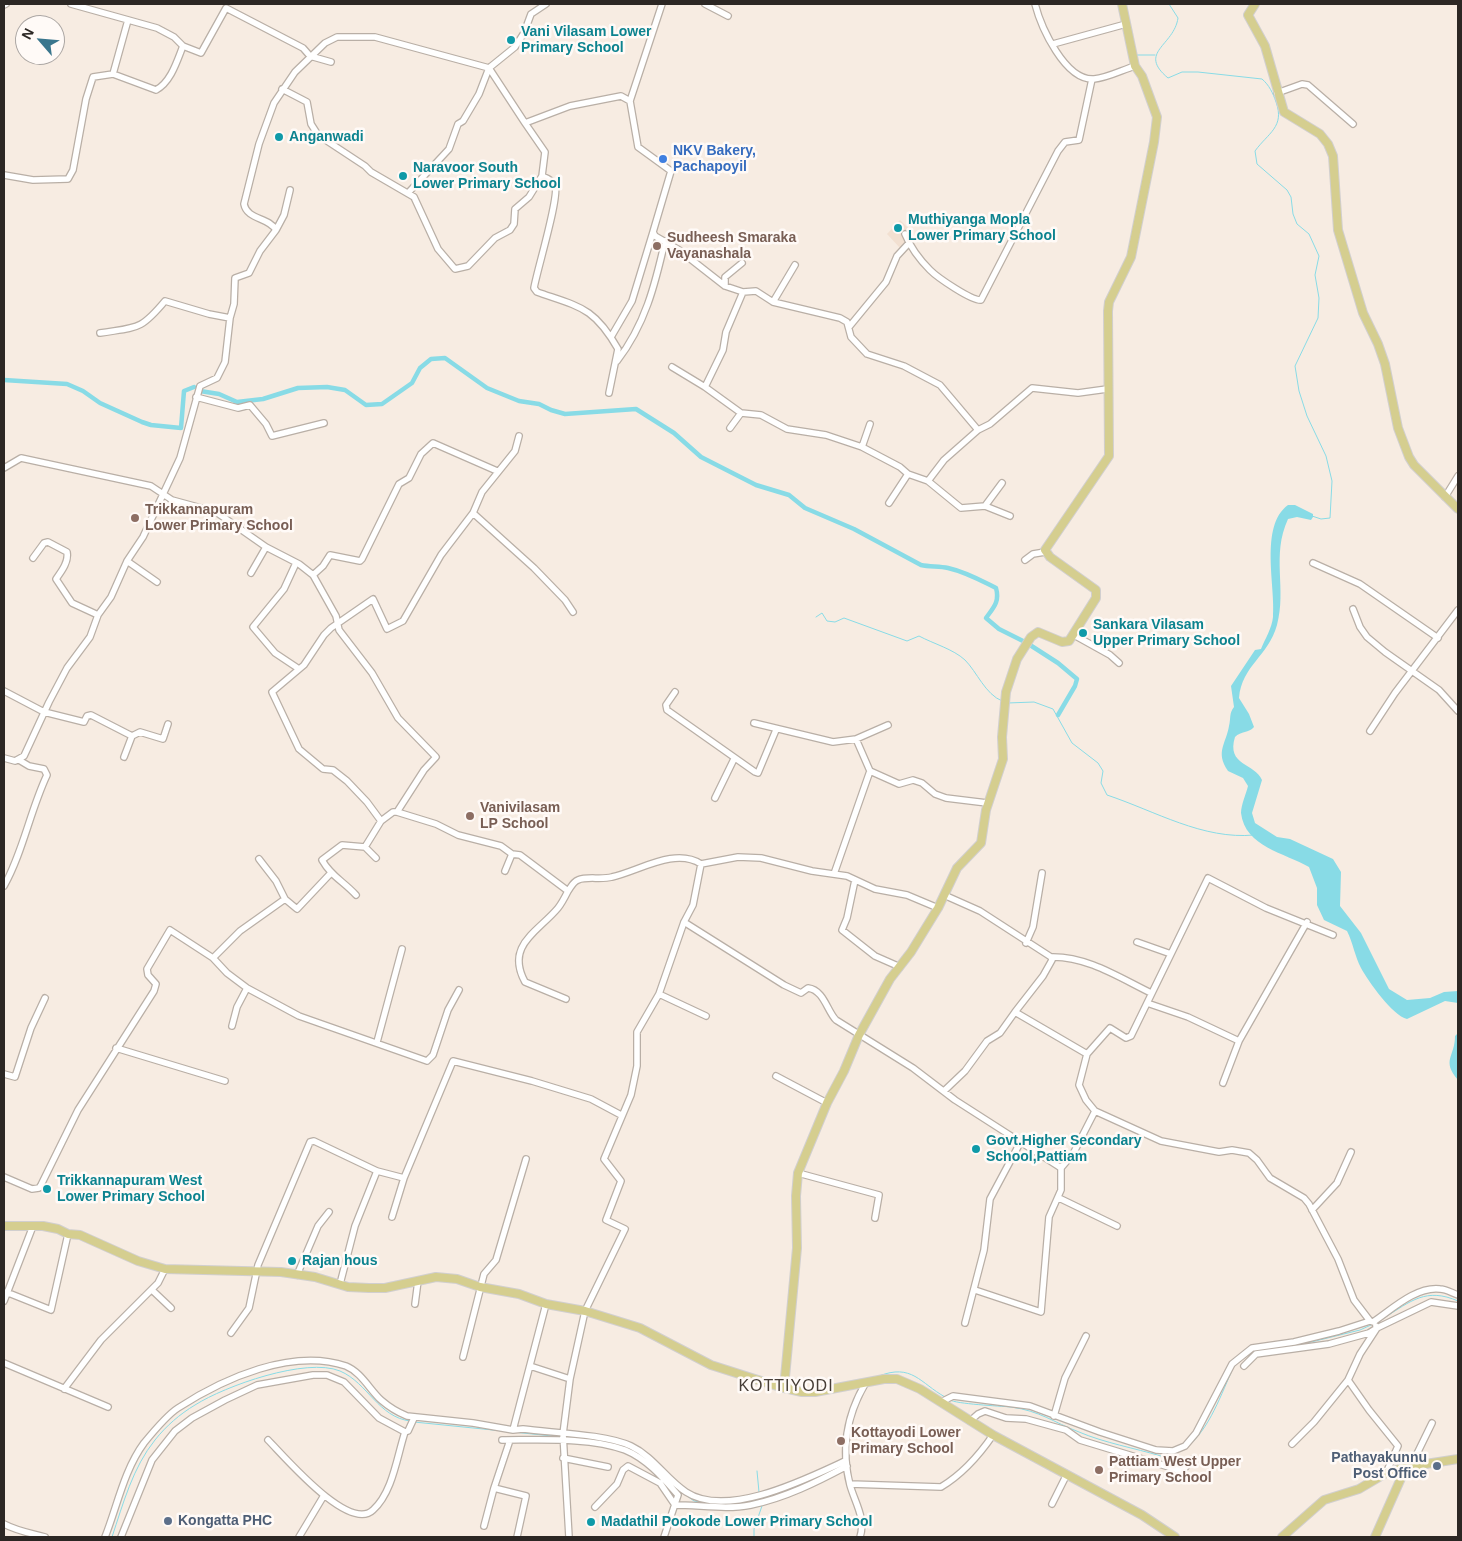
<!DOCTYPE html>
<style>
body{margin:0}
#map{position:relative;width:1462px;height:1541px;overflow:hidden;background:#f7ece2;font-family:Arial,sans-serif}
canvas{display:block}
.frame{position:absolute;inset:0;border:5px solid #2c2724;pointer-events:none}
.north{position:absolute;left:15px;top:15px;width:50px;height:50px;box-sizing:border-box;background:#fffaf7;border:1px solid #aba6a3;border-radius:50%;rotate:297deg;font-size:14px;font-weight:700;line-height:20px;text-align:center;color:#2c2724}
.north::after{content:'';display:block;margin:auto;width:18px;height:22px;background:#3a768d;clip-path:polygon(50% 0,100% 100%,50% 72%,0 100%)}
</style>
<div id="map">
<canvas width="1462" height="1541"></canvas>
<div class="frame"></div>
<div class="north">N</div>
</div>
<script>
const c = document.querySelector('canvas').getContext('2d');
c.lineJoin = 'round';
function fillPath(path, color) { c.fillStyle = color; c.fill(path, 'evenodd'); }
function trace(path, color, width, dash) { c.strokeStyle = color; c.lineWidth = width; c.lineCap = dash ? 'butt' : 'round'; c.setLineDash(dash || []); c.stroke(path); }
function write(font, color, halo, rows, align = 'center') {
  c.font = font + ' Arial,sans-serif'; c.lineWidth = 5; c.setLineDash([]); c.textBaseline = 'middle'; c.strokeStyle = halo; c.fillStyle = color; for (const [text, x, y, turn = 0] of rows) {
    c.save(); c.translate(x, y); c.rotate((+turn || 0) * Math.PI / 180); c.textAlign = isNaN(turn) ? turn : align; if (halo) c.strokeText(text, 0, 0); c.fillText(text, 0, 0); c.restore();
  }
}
fillPath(new Path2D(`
 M 900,220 L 913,233 L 900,248 L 887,234 Z`), '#f2e0d1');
fillPath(new Path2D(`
 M 1288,505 L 1295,505 L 1313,514 L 1313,517 L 1311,520 L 1297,517 L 1288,519 C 1271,556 1287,588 1277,625 C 1268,657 1242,665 1239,698 L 1249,714 L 1254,727 C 1249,733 1241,731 1235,737 C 1226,766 1255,763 1262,780 L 1252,813 L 1255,823 L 1277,837 L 1290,839 L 1333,859 L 1341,872 L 1340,906 L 1361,933 L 1389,989 L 1407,1000 L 1430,998 L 1444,992 L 1458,991 L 1458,1003 L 1445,1001 L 1407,1019 C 1393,1016 1368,981 1361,968 C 1355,957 1353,943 1347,931 L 1324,920 L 1317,905 L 1317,888 L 1309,867 C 1285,853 1245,847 1241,813 C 1241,805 1246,794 1248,786 L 1243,778 L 1228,771 C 1215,752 1226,744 1229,726 C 1231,718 1229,713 1234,707 L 1231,686 L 1255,650 L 1261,649 C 1265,639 1272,628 1273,617 C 1276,587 1259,526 1288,505 Z
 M 1458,1033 L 1458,1080 C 1441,1060 1455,1057 1455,1036 Z`), '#88dbe6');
trace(new Path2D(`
 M 1169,4 L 1178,18 C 1174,46 1137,52 1168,78 L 1182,72 L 1198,72 L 1262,79 C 1269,85 1273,93 1276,102 C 1285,127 1268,133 1255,151 L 1257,164 L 1287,190 L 1291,197 L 1293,214 L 1297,224 L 1309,234 L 1319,256 L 1315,275 L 1319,298 L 1318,318 L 1295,366 L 1299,391 L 1307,416 L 1326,456 L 1332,481 L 1330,518 L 1321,519 L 1312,516
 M 1137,55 L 1155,55
 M 816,617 L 822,613 L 827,621 L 835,622 L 844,618 L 907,641 L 919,636 C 934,644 953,649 965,660 C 977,672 985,694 1002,701
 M 1008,703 L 1034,702 L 1053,709 L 1072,743 L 1098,763 L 1103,771 L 1101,783 L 1107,795 C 1155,811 1203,840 1254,835
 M 1384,1318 C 1411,1301 1426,1287 1458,1301
 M 1295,1346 L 1360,1330 L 1371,1325
 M 1262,1349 L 1273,1349
 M 1251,1353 L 1259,1350
 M 879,1376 C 912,1363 920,1383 945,1397
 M 950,1400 C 956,1404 999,1406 1011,1407 C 1040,1411 1053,1422 1079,1432 C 1105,1443 1134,1448 1161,1456 L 1173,1454
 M 414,1422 L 562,1437
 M 850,1435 L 851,1427
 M 1186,1448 C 1210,1429 1221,1394 1234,1366
 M 757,1471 L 759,1492
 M 825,1474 L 839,1467
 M 679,1490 L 694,1501 L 711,1504
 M 715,1504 L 762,1498 L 801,1485
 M 112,1537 C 123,1504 133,1467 155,1440 C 166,1426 180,1414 195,1405 C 225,1386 306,1357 340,1371 C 368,1383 378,1417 410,1421
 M 754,1537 L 754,1529 L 763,1503`), '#88dbe6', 1);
trace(new Path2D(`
 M 4,380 L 67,384 L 83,391 L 100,403 L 142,422 L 151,425 L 181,428 L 184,391 L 194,387
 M 200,391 L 219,394 L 237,402 L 263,399 L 298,388 L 327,387 L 345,390 L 366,405 L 382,404 L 412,383 L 420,368 L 431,359 L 445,358 L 487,388 L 519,401 L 539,404 L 551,410 L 565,414 L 636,409 L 674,433 L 701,457 L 756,485 L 789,495 L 805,508 L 854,529 L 921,565 C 930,567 939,566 948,568 C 966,572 980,580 996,588 C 1000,602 993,608 986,618 L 999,629 L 1025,642
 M 1030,645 L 1058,663 L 1077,679 L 1075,686 L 1058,715`), '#88dbe6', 4.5);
const minor = new Path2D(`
 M 71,4 L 157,28 L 174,37 L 183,46 L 201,53 L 226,8 L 303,48 L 310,56 L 331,62
 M 705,4 L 728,16
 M 1035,4 C 1041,27 1065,81 1094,79 C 1107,78 1122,70 1135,66
 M 4,5 L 6,4
 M 1053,44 L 1126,24
 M 113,74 L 128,20
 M 282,89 L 307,102 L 311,124 L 318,135 L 365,166 L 371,172 L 414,197 L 438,249 L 455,269 L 468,266 L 495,238 L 510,230 L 514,224 L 515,209 L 529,197 L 542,176 C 547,178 552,180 555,185 C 560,196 537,270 534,288 L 537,292 C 580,307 594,307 618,349 L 609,393
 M 1277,93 L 1302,84 L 1308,85 L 1353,124
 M 630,101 L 662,4
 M 525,123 L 545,152 L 542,176
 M 4,175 L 33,180 L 68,179 L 73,170 L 86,99 L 93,77 L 113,74 L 156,90 C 171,82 177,61 183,46
 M 408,193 L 449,149 L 458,124 L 463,121 L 479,94 L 489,68 L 515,47 L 524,33 L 531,14 L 546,4
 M 276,230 L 284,215 L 290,190
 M 905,234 C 910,246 920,260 930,270 C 938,278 972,301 981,300 L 1058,151 L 1065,142 L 1079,140 L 1092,79
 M 725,286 L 725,277 L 742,263
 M 773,302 L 795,265
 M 849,327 L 886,282 L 897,256 L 909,243
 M 100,333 C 137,327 140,331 165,301 L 209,314 L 230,318
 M 611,337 L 632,301 L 653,232
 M 617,361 C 645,325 655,285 665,241
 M 672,367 L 705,387 L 741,413 L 761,415 L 787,429 L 826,435 L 862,447 L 900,467 L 908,474 L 928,481 L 961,508 L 985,506 L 1010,516
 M 705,387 L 723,350 L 726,332 L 743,292
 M 196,397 L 238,408 L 250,405 L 266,424 L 272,436 L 324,423
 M 730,428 L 741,413
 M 519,436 L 515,451 L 482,492 L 473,513 L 441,555 L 403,621 L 387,629 L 373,599 L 331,628 L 324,635 L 304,665 L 272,692 L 299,749 L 323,769 L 333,770 L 347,781 L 367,802 L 381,821 L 393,812 L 397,812 L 436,824 L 458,835 L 501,846 L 512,854 L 520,855 L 568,891 C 571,887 573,882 578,880 C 587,876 601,880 612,877 C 639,871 675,847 701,864 L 693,905 L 684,922 L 659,994 L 637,1032 L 637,1066 L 631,1095 L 604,1159 L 621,1181 L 606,1220 L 625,1229 L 585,1311 L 570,1379 L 563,1434 L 569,1537
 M 862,447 L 870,424
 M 4,468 L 21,458 L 151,486 L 172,500 L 216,512 L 266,547 L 299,564 L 313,575 L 336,616 L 339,630 L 372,673 L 398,718 L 436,757 L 424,770 L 397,812
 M 928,481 L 944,460 L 978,430
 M 1445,497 L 1458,476
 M 889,503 L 908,474
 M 985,506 L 1002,483
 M 473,513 L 534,568 L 565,600 L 573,612
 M 33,558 L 44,543 L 48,542 L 67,552 C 69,562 61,572 56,579 L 72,603 L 98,615
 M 1025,560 L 1033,554 L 1045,552
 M 127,561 L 157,582
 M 296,563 L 284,589 L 253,627 L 275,653 L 299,669
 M 1313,563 L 1360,584 L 1438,638
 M 251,573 L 266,547
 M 313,575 L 323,566 L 330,555 L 360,561 L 362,559 L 399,484 L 409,478 L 421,454 L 433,443 L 497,471
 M 1353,609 L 1360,627 L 1367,637 L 1385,652 L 1439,690 L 1458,711
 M 1074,635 L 1110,655 L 1119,663
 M 4,691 L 44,712 L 84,722 L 87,716 L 91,715 L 132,736
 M 675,692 L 666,705 L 667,710 L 755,772 L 758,773 L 776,730
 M 754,723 L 833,742 L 856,739 L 888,725
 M 1370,731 L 1395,693 L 1458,610
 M 856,739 L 870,771 L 899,784 L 913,780 L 922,783 L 935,794 L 946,798 L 987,803
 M 124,757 L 132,736 L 140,732 L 163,739 L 168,724
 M 4,758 L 15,761 L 24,756 L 49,702 L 67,668 L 90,637 L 98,615 L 111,597 L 127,561 L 143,537 L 180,458 L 200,386 L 217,378 L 225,362 L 230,318 L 234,304 L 235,278 L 249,273 L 260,251 L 276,230 C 269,217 247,220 244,204 L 259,144 L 274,103 L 295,72 L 325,43 L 337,37 L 375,37 L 489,68 L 525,123 L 570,106 L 621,96 L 630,101 L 638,147 L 671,171 L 653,232 L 655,236 L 679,250 L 725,286 L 743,292 L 756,291 L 773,302 L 840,318 L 847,322 L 851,337 L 867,354 L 904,366 L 940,385 L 978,430 L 990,424 L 1032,388 L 1078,393 L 1107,389
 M 715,798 L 734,759
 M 365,847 L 381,821
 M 259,859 L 276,881 L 285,899 L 297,909 L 330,874
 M 701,864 L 738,857 L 761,858 L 812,871 L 847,876 L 875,889 L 907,895 L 938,908
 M 505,871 L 512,854
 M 834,874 L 870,771
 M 855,880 L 847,918 L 842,930 L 875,956 L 900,967
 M 4,886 C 23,852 30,811 47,775 L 44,769 L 29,766 L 19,760
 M 356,895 C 343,881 331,876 322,860 L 342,845 L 365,847 L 376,858
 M 944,895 L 980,911 L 1051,957 L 1052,960 L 1043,976 L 1015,1012 L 1087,1054 L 1079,1085 L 1086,1100 L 1095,1111 L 1161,1141 L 1219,1152 L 1232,1150 L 1249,1153 L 1257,1160 L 1270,1178 L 1304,1198 L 1309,1204 L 1338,1259 L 1354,1300 L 1370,1321
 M 684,922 L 784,985 L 801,993 L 808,988 C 824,990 827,1011 836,1020 L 913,1068 L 955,1100 L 1061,1168
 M 1137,942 L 1171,954
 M 1026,943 L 1033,927 L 1042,873
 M 1051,957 C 1087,956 1120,978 1151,993
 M 213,958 L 240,931 L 285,899
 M 659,994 L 706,1016
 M 566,999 L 525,982 C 505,945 538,932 558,908 C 562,903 565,897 568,891
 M 1147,1003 L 1188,1017 L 1239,1041
 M 232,1026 L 237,1007 L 247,988
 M 377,1042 L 402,949
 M 116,1048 L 225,1081
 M 1087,1054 L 1110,1028 L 1126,1038 L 1131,1036 L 1208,878 L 1266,908 L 1333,935
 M 4,1074 L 15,1077 L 31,1028 L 45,998
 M 776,1076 L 827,1103
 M 1223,1083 L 1239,1041 L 1307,922
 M 944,1091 L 965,1071 L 987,1041 L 1000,1033 L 1015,1012
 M 798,1173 L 879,1195 L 875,1218
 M 4,1177 L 32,1189 L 39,1188 L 41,1185 L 78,1110 L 154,991 L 156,984 L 148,975 L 147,969 L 170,930 L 213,958 L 227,973 L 247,988 L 299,1016 L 427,1061 L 433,1055 L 448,1010 L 459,990
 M 1059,1198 L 1117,1226
 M 1312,1210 L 1337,1183 L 1351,1152
 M 392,1217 L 404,1178 L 453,1061 L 532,1081 L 591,1099 L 621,1115
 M 297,1275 L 318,1226 L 329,1212
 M 340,1284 L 355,1226 L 377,1171
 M 152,1290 L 171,1308
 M 975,1290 L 1041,1312 L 1049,1217 L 1061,1190 L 1061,1168 L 1073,1154 L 1095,1111
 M 6,1292 L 51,1310 L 68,1234
 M 4,1301 L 33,1226
 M 415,1304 L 418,1281
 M 965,1323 L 984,1250 L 990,1199 L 1020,1143
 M 1376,1326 L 1377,1328 L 1431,1302 L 1458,1306
 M 231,1333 L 249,1308 L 258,1265 L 310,1142 L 314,1141 L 377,1171 L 404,1178
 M 463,1357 L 484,1274 L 496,1260 L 526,1159
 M 4,1363 L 108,1407
 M 530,1366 L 570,1379
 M 1244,1366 L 1256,1354 L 1329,1344 L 1369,1333 L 1377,1328 L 1360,1354 L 1348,1380 L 1369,1410 L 1398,1446 L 1386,1473
 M 64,1389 L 101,1340 L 158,1283 L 165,1269
 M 941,1402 L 953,1396 L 1030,1406 L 1100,1432 L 1156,1450 L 1173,1451 L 1185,1446 L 1196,1433 L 1232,1364 L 1252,1348 L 1294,1342 L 1339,1331 L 1370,1321 L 1373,1322 C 1391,1310 1416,1286 1440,1289 C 1446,1289 1452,1293 1458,1295
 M 1054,1416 L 1065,1378 L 1086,1336
 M 970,1421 L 978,1414 L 985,1411 L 1006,1418 L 1026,1419 L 1066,1430 L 1080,1440 L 1182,1471 L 1193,1459
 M 513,1430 L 546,1304
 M 268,1440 C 284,1456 349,1533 373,1510 C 393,1492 397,1456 405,1432
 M 502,1440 C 539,1440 591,1437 625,1450 C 647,1459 663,1478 678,1495 L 664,1537
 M 510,1440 L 494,1488 L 526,1496 L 517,1537
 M 1292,1444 L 1314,1422 L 1348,1380
 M 563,1458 L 608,1467
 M 1411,1466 L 1432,1423
 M 850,1484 L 941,1487 C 961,1475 980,1454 993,1435
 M 1052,1504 L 1067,1474
 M 595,1507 L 617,1484 L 623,1470 L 628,1466 L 660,1483 L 675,1505 C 700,1505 726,1510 751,1505 C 785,1498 817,1482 847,1466
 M 4,1524 C 17,1531 30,1533 45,1537
 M 484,1526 L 494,1488
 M 105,1537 C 117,1507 124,1470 144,1443 C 153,1432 167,1415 178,1408 C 224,1378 292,1348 346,1366 C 361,1372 370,1390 381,1400 C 389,1407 397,1412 407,1416 L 473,1423 L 513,1430 L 523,1429 C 553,1433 605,1434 631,1446 C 654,1457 666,1479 686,1492 C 727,1519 806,1479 845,1461
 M 121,1537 L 152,1460 L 175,1431 L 192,1418 L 225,1400 L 257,1385 L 313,1375 L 327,1375 L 344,1382 L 379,1418 L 405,1432 L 408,1431 L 414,1418
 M 299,1537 L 323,1497
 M 860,1537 C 866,1518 855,1503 850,1485 C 841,1450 847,1415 865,1384`);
const major = new Path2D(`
 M 1255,4 L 1248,15 L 1265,46 L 1284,112 L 1320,134 L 1328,144 L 1333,156 L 1338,230 L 1363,313 L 1378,344 L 1385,364 L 1398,428 L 1409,457 L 1414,465 L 1458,509
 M 4,1226 L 43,1226 L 58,1229 L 68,1234 L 80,1235 L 138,1261 L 165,1269 L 281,1272 L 315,1277 L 348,1287 L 369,1288 L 385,1288 L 436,1277 L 457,1279 L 480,1287 L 519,1294 L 546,1304 L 585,1311 L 640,1328 L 711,1365 L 780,1387 L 802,1392 L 815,1392 L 884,1379 L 897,1379 L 920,1389 L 993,1435 L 1142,1515 L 1175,1537
 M 784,1388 L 797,1248 L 796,1196 L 798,1173 L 827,1103 L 844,1071 L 859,1035 L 890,979 L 911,952 L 938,908 L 957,868 L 981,843 L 986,810 L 1003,759 L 1002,737 L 1006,692 L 1017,659 L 1031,637 L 1038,632 L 1062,642 L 1069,641 L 1096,598 L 1096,590 L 1050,557 L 1045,550 L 1109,456 L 1108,311 L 1109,302 L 1131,257 L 1154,142 L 1157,117 L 1142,76 L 1135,66 L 1122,4
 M 1282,1537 L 1324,1500 L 1359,1489 L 1386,1473 L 1406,1467 L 1458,1459
 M 1375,1537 L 1406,1467`);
trace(minor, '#b9afa6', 8);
trace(major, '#d1cfcf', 10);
trace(minor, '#fff', 5.5);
trace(major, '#d5ce8f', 8);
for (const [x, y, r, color] of [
 [511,40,5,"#0f9aa8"],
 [279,137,5,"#0f9aa8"],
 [663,159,5,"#3f7fe0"],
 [403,176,5,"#0f9aa8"],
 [898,228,5,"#0f9aa8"],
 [657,246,5,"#8d6e63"],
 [135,518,5,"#8d6e63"],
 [1083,633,5,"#0f9aa8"],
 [470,816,5,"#8d6e63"],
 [976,1149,5,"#0f9aa8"],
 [47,1189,5,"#0f9aa8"],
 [292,1261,5,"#0f9aa8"],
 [841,1441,5,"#8d6e63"],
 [1437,1466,5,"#5c6f8a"],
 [1099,1470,5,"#8d6e63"],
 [168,1521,5,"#5c6f8a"],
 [591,1522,5,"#0f9aa8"]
]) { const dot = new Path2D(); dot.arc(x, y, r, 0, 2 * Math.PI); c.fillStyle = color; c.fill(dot); trace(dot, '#fffaf7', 2); }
write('bold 14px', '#0d838f', '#fffaf7', [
 ["Vani Vilasam Lower",521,32],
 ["Primary School",521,48],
 ["Anganwadi",289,137],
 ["Naravoor South",413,168],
 ["Lower Primary School",413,184],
 ["Muthiyanga Mopla",908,220],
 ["Lower Primary School",908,236],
 ["Sankara Vilasam",1093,625],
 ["Upper Primary School",1093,641],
 ["Govt.Higher Secondary",986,1141],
 ["School,Pattiam",986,1157],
 ["Trikkannapuram West",57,1181],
 ["Lower Primary School",57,1197],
 ["Rajan hous",302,1261],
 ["Madathil Pookode Lower Primary School",601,1522]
], 'left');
write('bold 14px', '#366cbe', '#fffaf7', [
 ["NKV Bakery,",673,151],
 ["Pachapoyil",673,167]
], 'left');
write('bold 14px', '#785e54', '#fffaf7', [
 ["Sudheesh Smaraka",667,238],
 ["Vayanashala",667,254],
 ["Trikkannapuram",145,510],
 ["Lower Primary School",145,526],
 ["Vanivilasam",480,808],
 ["LP School",480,824],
 ["Kottayodi Lower",851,1433],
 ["Primary School",851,1449],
 ["Pattiam West Upper",1109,1462],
 ["Primary School",1109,1478]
], 'left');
write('bold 14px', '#4e5e75', '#fffaf7', [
 ["Pathayakunnu",1427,1458],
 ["Post Office",1427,1474],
 ["Kongatta PHC",178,1521,"left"]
], 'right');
c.letterSpacing = '1px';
write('16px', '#463d36', '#fffaf7', [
 ["KOTTIYODI",786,1387]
]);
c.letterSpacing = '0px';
</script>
